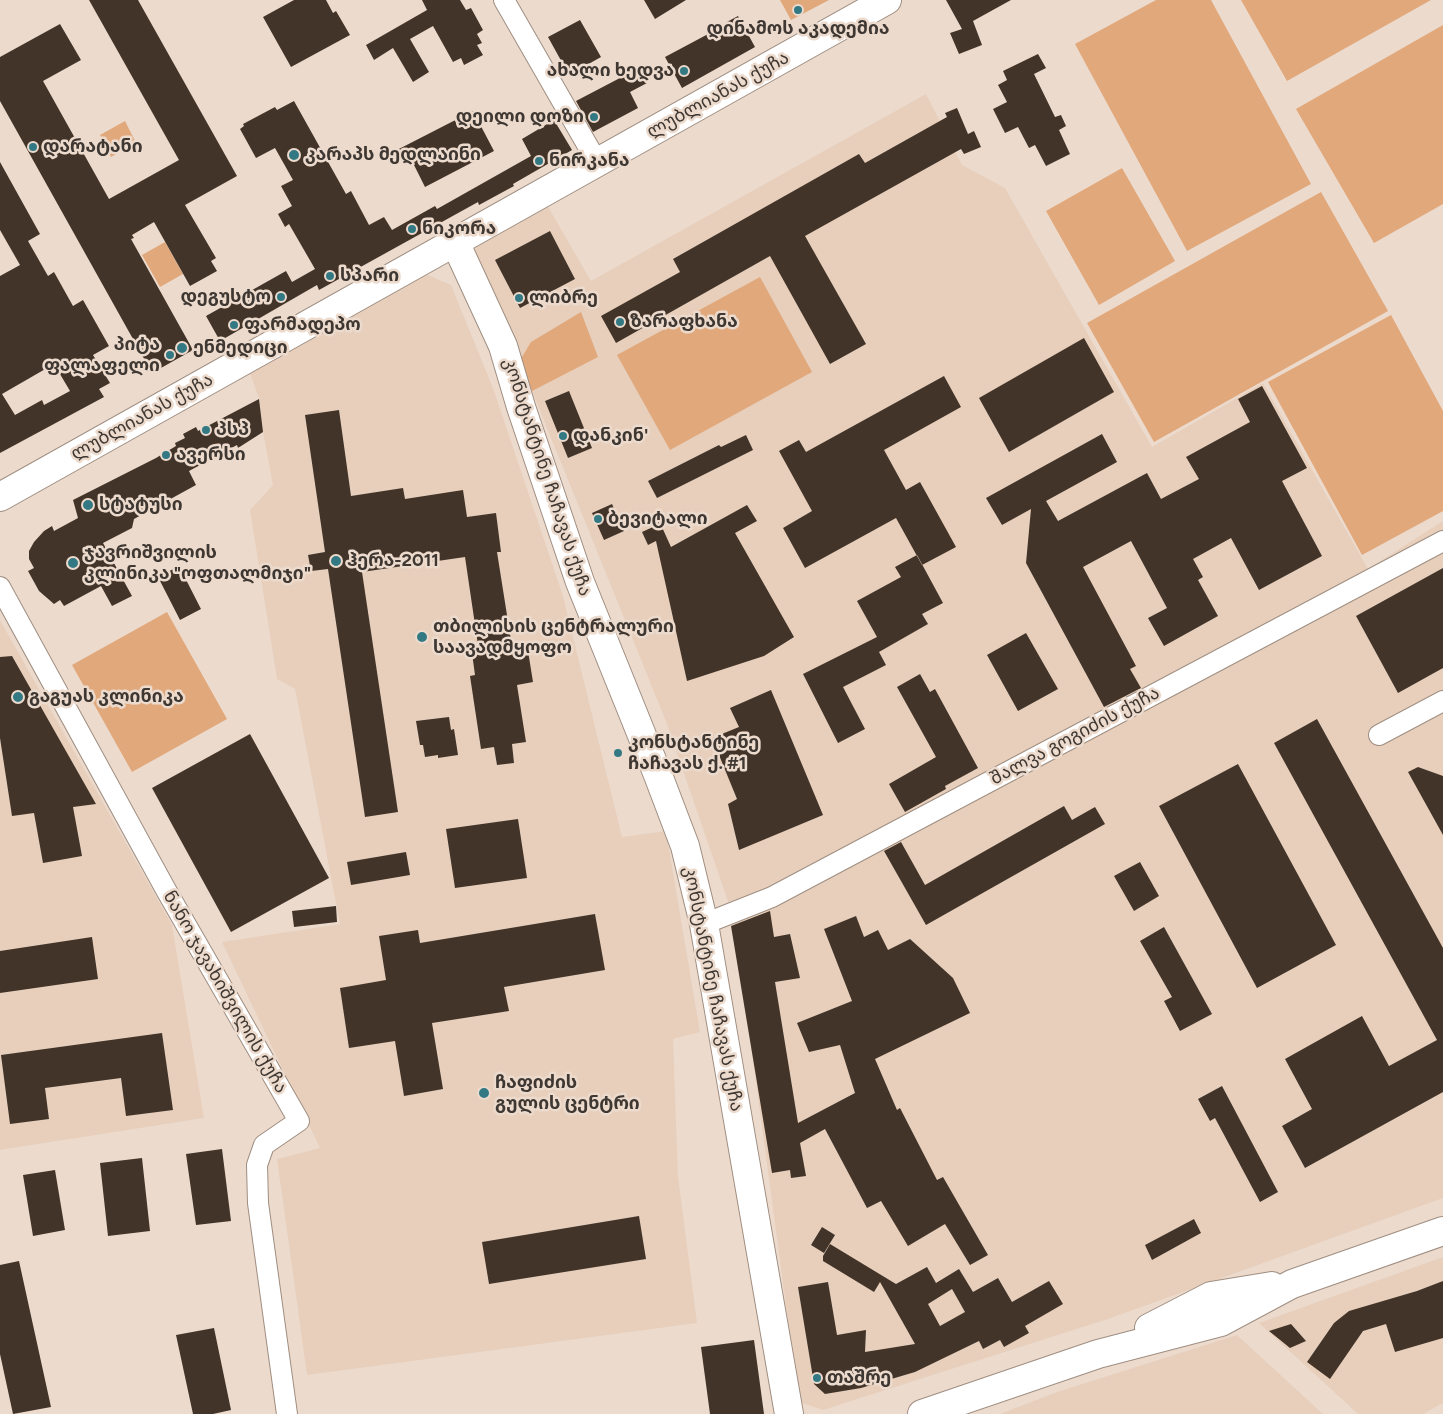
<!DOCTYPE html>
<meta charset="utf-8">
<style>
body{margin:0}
canvas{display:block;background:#ecdacd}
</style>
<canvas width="1443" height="1414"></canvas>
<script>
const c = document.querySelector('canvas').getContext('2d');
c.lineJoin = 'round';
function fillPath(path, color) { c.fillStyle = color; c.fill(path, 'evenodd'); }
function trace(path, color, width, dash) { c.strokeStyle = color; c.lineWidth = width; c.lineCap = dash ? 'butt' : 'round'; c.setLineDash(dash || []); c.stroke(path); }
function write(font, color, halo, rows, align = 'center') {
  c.font = font + ' Figtree,"Noto Sans Georgian",sans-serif'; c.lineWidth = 5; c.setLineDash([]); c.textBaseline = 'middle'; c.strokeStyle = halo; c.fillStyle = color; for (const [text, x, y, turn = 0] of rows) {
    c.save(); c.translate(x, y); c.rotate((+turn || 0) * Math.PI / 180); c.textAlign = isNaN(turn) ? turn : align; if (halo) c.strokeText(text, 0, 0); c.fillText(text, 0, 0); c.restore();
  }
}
fillPath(new Path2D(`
 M 926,94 L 962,165 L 1005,188 L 1152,447 L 1263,383 L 1368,569 L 1443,521 L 1443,1198 L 1111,1318 L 823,1410 L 799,1402 L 734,919 L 667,724 L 532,391 L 480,271 L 474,246 L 547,205 L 591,281 Z
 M 426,274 L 451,285 L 493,388 L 563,596 L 622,837 L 666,831 L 700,1032 L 673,1039 L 678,1176 L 697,1323 L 307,1375 L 277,1159 L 320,1148 L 222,942 L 340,924 L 295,689 L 277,679 L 250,510 L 273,485 L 263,432 L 259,399 L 250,373 Z
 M 0,620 L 172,925 L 204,1118 L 0,1150 Z
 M 1443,1257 L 1443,1403 L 1423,1414 L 1358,1414 L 1259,1323 Z
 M 1237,1335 L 1323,1414 L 1000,1414 L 1057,1392 Z`), '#e7cfbc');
fillPath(new Path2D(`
 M 780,0 L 829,0 L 791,20 Z
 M 1156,0 L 1211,0 L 1311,184 L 1187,251 L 1075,44 Z
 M 1241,0 L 1431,0 L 1287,81 Z
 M 1443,25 L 1443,204 L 1374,243 L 1296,109 Z
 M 125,121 L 136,143 L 111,157 L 100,135 Z
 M 1122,168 L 1175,261 L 1099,305 L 1046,211 Z
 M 1321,192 L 1388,311 L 1154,442 L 1087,323 Z
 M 165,242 L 183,274 L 160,287 L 142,255 Z
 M 760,277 L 812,372 L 670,450 L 617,355 Z
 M 581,312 L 598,357 L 532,391 L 519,362 L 531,342 Z
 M 1391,315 L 1443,411 L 1443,511 L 1362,555 L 1268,382 Z
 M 167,612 L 227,719 L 132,772 L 72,665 Z`), '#e1a87b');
fillPath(new Path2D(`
 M 89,0 L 138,0 L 237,176 L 185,205 L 216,258 L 211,261 L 217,271 L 190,286 L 154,222 L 132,235 L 134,238 L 131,239 L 193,350 L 152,373 L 0,101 L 0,57 L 60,24 L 81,60 L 43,81 L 109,199 L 179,160 Z
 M 294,0 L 326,0 L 333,13 L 336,11 L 350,35 L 291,67 L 263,17 Z
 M 422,0 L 460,0 L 466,10 L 471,8 L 483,30 L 477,34 L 482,43 L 477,45 L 483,55 L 464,65 L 461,58 L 453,62 L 433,26 L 410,39 L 429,72 L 413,82 L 393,48 L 374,60 L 366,45 L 427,10 Z
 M 644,0 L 686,0 L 655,19 Z
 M 946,0 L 1011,0 L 973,21 L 982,45 L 959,54 L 950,33 L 962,29 Z
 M 738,16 L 755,47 L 682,88 L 665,57 L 725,25 L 725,23 Z
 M 580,20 L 601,57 L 569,75 L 548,37 Z
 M 1038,54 L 1046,68 L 1034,74 L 1055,117 L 1061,115 L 1066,126 L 1059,130 L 1070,154 L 1046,166 L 1035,145 L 1029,148 L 1018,127 L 1005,133 L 993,109 L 1007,102 L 998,85 L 1007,80 L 1003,71 Z
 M 639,68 L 647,83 L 630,92 L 638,108 L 593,132 L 576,101 Z
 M 294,101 L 346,194 L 351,191 L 369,225 L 384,217 L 392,230 L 435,206 L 437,209 L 531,156 L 522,139 L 554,120 L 572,150 L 513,184 L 514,186 L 479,205 L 478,202 L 319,290 L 317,285 L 220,341 L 206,316 L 286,271 L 292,282 L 315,269 L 289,224 L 285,227 L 278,214 L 292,206 L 281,186 L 293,180 L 275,148 L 256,158 L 240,129 L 244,126 L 243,124 L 275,107 L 277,110 Z
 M 957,108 L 968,134 L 974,131 L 981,147 L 964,154 L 961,149 L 805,236 L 866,344 L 830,364 L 770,256 L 616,343 L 601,316 L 680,272 L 673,259 L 859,154 L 865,163 L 947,117 L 945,113 Z
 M 473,111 L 494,151 L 425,187 L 410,157 L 398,163 L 393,152 Z
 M 0,162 L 40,234 L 28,241 L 48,276 L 54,272 L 73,306 L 83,300 L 109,346 L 93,355 L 110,383 L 99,389 L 104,397 L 0,453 L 0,276 L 20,265 L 0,230 ZM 54,364 L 70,391 L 44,405 L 42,400 L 15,415 L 2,394 Z
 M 550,231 L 575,279 L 520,308 L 495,260 Z
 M 1084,338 L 1114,392 L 1009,452 L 979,398 Z
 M 944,376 L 961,407 L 884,450 L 906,490 L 920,482 L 956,547 L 922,565 L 896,518 L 805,568 L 783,528 L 812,511 L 779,451 L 799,440 L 806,452 Z
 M 1262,386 L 1307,468 L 1282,481 L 1322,556 L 1259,590 L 1231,538 L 1193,559 L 1203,577 L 1198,580 L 1218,616 L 1164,646 L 1148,618 L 1167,608 L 1131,541 L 1083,567 L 1136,666 L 1130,669 L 1141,688 L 1104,707 L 1026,563 L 1031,509 L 1002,525 L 986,498 L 1102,434 L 1117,462 L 1046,501 L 1058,521 L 1147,473 L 1161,499 L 1199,479 L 1186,457 L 1250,422 L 1238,399 Z
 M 569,391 L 592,448 L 568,458 L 545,401 Z
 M 259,399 L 263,432 L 238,448 L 237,445 L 189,471 L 196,485 L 134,519 L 132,528 L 103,543 L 132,596 L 112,606 L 101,586 L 64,606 L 60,600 L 54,604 L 39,591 L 28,571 L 34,568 L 29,559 L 29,551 L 34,542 L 44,531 L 52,526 L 54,531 L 78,518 L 73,500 L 156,458 L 176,446 L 175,443 L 185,438 L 183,434 L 196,427 L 198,431 Z
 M 339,410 L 351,496 L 403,488 L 405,499 L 463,490 L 467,517 L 496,513 L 501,552 L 497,552 L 513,653 L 528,651 L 533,682 L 517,685 L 526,742 L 512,744 L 514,763 L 497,765 L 494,747 L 481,749 L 470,676 L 475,675 L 471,646 L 478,645 L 465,557 L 362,572 L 398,812 L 365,817 L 328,569 L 311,571 L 308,555 L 325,552 L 305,415 Z
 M 746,435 L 753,450 L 657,498 L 648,481 L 719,445 L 721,447 Z
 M 612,504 L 624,531 L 604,540 L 592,513 Z
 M 747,505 L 757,521 L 735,533 L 794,637 L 764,656 L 687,681 L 656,541 L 648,545 L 642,532 L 653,527 L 651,516 L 656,514 L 671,547 Z
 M 917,555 L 943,603 L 922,614 L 928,624 L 879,652 L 886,665 L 843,687 L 865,729 L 838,743 L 803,674 L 877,637 L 857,601 L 901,577 L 895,567 Z
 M 179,566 L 201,609 L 180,620 L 158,577 Z
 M 1443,568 L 1443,668 L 1398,693 L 1356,616 Z
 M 1026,633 L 1058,689 L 1018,711 L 987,655 Z
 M 12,656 L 96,804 L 73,807 L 82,856 L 43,863 L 34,813 L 12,816 L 0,738 L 0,657 Z
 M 920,674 L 930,692 L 935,689 L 978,768 L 945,786 L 946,789 L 905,812 L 889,784 L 936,757 L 897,687 Z
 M 771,690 L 823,815 L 739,850 L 728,804 L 737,799 L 712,738 L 739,727 L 730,708 Z
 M 449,717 L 451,730 L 454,729 L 458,755 L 438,758 L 438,755 L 425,757 L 423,745 L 420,745 L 416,721 Z
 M 1317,719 L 1443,948 L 1443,1092 L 1305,1168 L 1282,1126 L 1312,1109 L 1285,1059 L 1362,1016 L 1389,1066 L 1437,1040 L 1274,743 Z
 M 250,734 L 329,878 L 231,932 L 152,788 Z
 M 1238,764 L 1336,945 L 1257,988 L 1159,806 Z
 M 1418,767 L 1443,776 L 1443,835 L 1408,772 Z
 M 1064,806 L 1072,820 L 1095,807 L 1105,824 L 926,925 L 884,851 L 901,842 L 925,885 Z
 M 518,819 L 527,878 L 455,888 L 446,829 Z
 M 406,852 L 410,875 L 351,885 L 347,862 Z
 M 1140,862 L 1159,896 L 1134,911 L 1114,876 Z
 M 336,906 L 337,922 L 294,927 L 292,911 Z
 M 770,911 L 774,937 L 790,934 L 800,978 L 775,982 L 798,1123 L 855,1093 L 840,1045 L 809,1052 L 797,1023 L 852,1001 L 824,929 L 856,916 L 864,937 L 878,930 L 888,950 L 910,939 L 953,978 L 970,1013 L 875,1059 L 897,1110 L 900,1108 L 937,1180 L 943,1177 L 988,1255 L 970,1265 L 945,1224 L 908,1246 L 881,1201 L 867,1208 L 825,1129 L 800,1143 L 806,1176 L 791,1178 L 790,1170 L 772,1173 L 731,926 Z
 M 595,914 L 605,970 L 504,987 L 509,1011 L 432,1023 L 443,1089 L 404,1096 L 395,1041 L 349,1048 L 340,988 L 386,980 L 379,936 L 418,930 L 420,943 Z
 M 1164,927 L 1212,1014 L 1180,1031 L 1164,1001 L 1172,997 L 1140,941 Z
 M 92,937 L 98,979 L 0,993 L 0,951 Z
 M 162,1033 L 173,1110 L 126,1116 L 121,1078 L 45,1088 L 49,1119 L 10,1124 L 1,1055 Z
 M 1222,1086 L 1278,1192 L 1260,1202 L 1215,1118 L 1210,1121 L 1198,1099 Z
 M 222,1149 L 231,1221 L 196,1225 L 186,1154 Z
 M 142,1158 L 150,1231 L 108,1236 L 100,1163 Z
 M 55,1170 L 65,1230 L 33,1236 L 23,1175 Z
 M 639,1216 L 646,1259 L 489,1284 L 482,1242 Z
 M 1194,1219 L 1201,1233 L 1152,1260 L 1145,1245 Z
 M 822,1227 L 835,1235 L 824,1253 L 811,1245 Z
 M 830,1244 L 896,1284 L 927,1267 L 936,1283 L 959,1269 L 973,1292 L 998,1278 L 1012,1302 L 1049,1281 L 1063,1304 L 1025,1326 L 1029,1333 L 1004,1347 L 1000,1340 L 983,1349 L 979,1341 L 915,1372 L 861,1388 L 825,1394 L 814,1384 L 798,1287 L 828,1282 L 837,1335 L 866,1330 L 865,1352 L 915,1344 L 880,1282 L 874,1292 L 823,1261 L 823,1256 ZM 952,1289 L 965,1312 L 940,1326 L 928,1304 Z
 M 19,1261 L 51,1407 L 13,1414 L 0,1354 L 0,1265 Z
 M 1443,1281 L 1443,1338 L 1395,1352 L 1386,1324 L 1363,1331 L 1330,1379 L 1307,1362 L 1334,1323 L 1349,1311 L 1417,1291 Z
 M 1291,1324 L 1306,1341 L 1290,1348 L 1269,1331 Z
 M 214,1328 L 231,1410 L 213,1414 L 193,1414 L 176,1335 Z
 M 754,1340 L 764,1414 L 710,1414 L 701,1347 Z`), '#423429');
const street = new Path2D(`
 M 504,0 L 597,162
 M 0,587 L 166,890 L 299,1121 L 264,1145 L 257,1165 L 258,1203 L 287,1414
 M 1379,735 L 1443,701
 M 704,924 L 772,897 L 1443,541`);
const secondary = new Path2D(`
 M 455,242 L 503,346 L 521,407 L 580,582 L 658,775 L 685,846 L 704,924 L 789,1414
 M 0,497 L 887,0
 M 1149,1328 L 1211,1296 L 1272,1286
 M 922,1414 L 1098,1354 L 1221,1322 L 1292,1284 L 1443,1231`);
trace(street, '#9f8e81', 22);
trace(secondary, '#9f8e81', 30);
trace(street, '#fff', 20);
trace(secondary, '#fff', 28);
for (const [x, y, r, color] of [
 [798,10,5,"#327984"],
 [684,71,5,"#327984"],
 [594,117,5,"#327984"],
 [33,147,5,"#327984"],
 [294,155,6,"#327984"],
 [539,161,5,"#327984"],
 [412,229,5,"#327984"],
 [330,276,5,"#327984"],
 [281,297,5,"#327984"],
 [519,298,5,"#327984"],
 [620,322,5,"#327984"],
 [234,325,5,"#327984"],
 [182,348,6,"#327984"],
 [170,355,5,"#327984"],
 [206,430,5,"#327984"],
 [563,436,5,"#327984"],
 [166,455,5,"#327984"],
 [88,505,6,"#327984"],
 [598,519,5,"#327984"],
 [336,561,6,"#327984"],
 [73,563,6,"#327984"],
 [422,637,6,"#327984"],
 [18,697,6,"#327984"],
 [618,753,5,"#327984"],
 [484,1093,6,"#327984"],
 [817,1378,5,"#327984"]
]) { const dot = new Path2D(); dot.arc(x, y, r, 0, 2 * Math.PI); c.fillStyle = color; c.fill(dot); trace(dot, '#ecdacd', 2); }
write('bold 18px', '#3f3832', '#ecdacd', [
 ["დინამოს აკადემია",798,29,"center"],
 ["ახალი ხედვა",674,71,"right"],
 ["დეილი დოზი",584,117,"right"],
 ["დარატანი",43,147],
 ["კარაპს მედლაინი",305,155],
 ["ნირკანა",549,161],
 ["ნიკორა",422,229],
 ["სპარი",340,276],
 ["დეგუსტო",271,297,"right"],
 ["ლიბრე",529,298],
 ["ზარაფხანა",630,322],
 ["ფარმადეპო",244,325],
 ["პიტა",160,345,"right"],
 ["ფალაფელი",160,366,"right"],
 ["ენმედიცი",193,348],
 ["პსპ",216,430],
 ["დანკინ'",573,436],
 ["ავერსი",176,455],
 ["სტატუსი",99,505],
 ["ბევიტალი",608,519],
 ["ჯავრიშვილის",84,553],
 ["კლინიკა \"ოფთალმიჯი\"",84,574],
 ["ჰერა-2011",347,561],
 ["თბილისის ცენტრალური",433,627],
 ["საავადმყოფო",433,648],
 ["გაგუას კლინიკა",29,697],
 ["კონსტანტინე",628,743],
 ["ჩაჩავას ქ. #1",628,764],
 ["ჩაფიძის",495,1083],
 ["გულის ცენტრი",495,1104],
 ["თაშრე",827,1378]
], 'left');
write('18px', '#3f3832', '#ecdacd', [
 ["ლუბლიანას ქუჩა",718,95,-29],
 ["ლუბლიანას ქუჩა",142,417,-29],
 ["კონსტანტინე ჩაჩავას ქუჩა",547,477,72],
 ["შალვა გოგიძის ქუჩა",1075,736,-28],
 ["კონსტანტინე ჩაჩავას ქუჩა",713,989,79],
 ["ნანო ჯავახიშვილის ქუჩა",225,992,60]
]);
</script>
